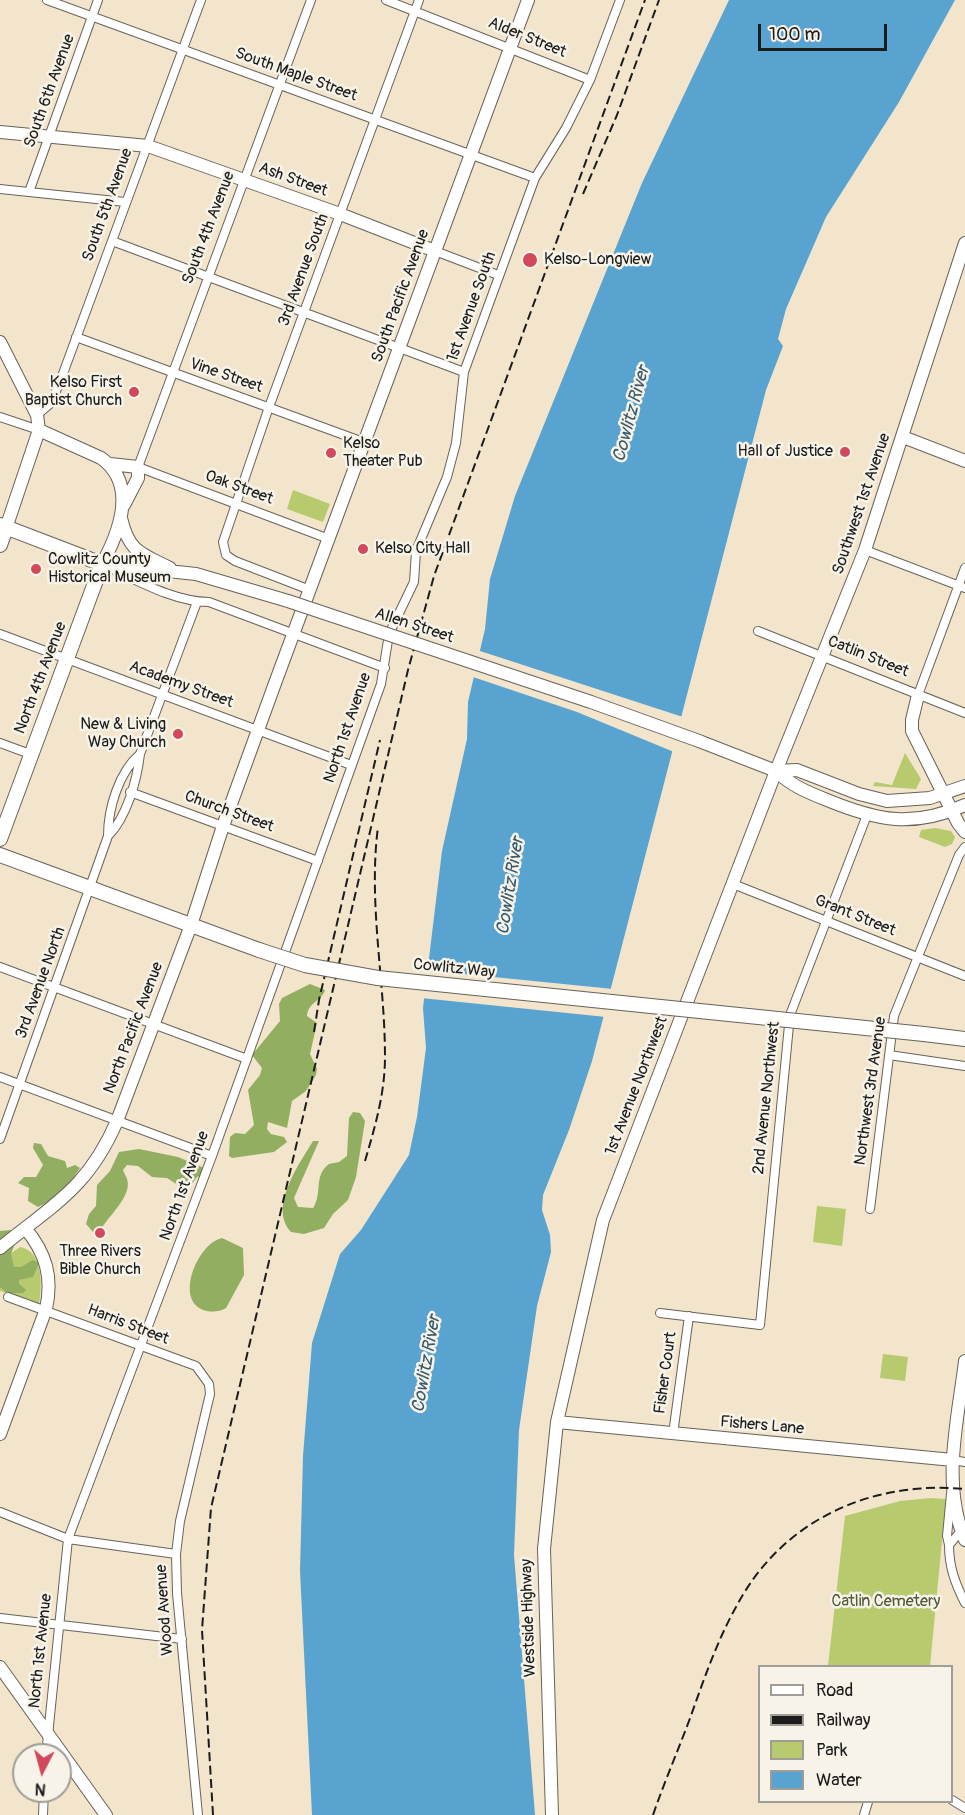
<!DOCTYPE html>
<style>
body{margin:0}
#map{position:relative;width:965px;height:1815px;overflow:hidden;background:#f2e5cc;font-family:Pangolin,sans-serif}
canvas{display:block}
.legend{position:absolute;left:758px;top:1665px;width:195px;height:138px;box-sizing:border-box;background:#f7f3e8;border:2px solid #9f9d96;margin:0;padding:8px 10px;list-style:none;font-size:18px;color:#1c1c1c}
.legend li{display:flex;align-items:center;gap:12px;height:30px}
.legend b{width:30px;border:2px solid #9f9d96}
.north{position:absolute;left:12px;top:1743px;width:60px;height:60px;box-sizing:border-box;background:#f7f3e8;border:2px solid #9f9d96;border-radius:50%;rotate:186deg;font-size:16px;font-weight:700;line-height:24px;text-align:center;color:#1c1c1c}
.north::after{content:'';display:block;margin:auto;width:21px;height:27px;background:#d1495b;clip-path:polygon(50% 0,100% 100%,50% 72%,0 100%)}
.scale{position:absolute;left:758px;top:24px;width:129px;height:27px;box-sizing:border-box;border:3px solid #1c1c1c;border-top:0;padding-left:8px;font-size:18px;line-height:21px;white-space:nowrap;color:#1c1c1c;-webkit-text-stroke:4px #f7f3e8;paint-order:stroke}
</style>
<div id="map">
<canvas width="965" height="1815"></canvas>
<ul class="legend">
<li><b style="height:8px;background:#fff"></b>Road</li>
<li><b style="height:8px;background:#1c1c1c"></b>Railway</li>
<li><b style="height:16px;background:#b7ca6e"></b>Park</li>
<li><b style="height:16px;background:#58a3d0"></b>Water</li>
</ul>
<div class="north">N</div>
<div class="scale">100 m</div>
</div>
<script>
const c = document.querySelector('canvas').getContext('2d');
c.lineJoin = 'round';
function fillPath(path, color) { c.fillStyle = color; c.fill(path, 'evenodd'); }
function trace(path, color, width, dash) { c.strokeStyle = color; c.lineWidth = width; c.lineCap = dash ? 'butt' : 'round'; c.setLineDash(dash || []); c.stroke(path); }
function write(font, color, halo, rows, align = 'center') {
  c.font = font + ' Pangolin,sans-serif'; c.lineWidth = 5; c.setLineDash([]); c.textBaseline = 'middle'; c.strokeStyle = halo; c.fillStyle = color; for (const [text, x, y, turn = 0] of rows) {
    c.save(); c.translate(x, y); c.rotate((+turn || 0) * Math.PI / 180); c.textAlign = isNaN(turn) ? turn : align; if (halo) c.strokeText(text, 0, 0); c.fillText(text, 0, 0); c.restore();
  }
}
fillPath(new Path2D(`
 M 293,490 L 330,504 L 323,522 L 287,509 Z
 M 905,753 L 921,779 L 916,789 L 873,786 L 875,782 L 892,785 Z
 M 935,828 L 951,831 L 955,837 L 952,844 L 945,847 L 919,837 L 921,830 Z
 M 817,1206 L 846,1209 L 842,1246 L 813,1242 Z
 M 20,1247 C 44,1251 42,1287 39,1305 L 0,1291 L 0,1261 Z
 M 883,1354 L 908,1357 L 905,1381 L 880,1378 Z
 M 931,1498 L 946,1499 L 930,1666 L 828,1666 L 845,1516 L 900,1501 Z`), '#b7ca6e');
fillPath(new Path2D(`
 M 310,984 L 325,990 C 322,1001 308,1002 307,1016 L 317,1023 L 310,1054 L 317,1069 L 316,1075 L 306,1091 L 292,1101 L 287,1128 L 268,1122 L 267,1129 L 271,1134 L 284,1137 L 287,1142 L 274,1152 L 232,1158 L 229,1156 L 230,1137 L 235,1133 L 245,1134 L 254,1125 L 248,1090 L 260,1075 L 262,1068 L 252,1055 L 280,1021 L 279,1004 L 282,998 Z
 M 353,1112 L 360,1113 L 365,1121 L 356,1177 L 348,1200 L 333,1214 L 324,1228 L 304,1234 L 291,1232 C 268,1207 300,1163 313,1141 L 319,1141 L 294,1198 L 298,1207 L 313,1208 C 323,1193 313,1176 329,1164 L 339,1162 L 347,1156 L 349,1118 Z
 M 34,1143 L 41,1144 L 48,1156 L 65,1161 L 67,1168 L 75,1165 L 80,1168 L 61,1196 L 38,1207 L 28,1201 L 29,1188 L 18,1183 L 24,1177 L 36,1177 L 43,1165 L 33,1148 Z
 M 139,1149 L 178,1157 L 211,1171 L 197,1177 L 191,1185 L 181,1187 L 167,1178 L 152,1177 L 138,1166 L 127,1165 L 123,1170 C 124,1173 126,1176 127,1179 C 133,1196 107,1217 100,1231 L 93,1232 L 86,1224 L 89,1214 L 96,1206 L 97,1185 L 110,1171 L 119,1152 Z
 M 10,1230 L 17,1238 L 11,1254 L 14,1267 L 21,1267 L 33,1260 L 39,1263 L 33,1277 L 19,1280 L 19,1284 L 26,1290 L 23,1293 L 7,1293 L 0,1287 L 0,1231 Z
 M 222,1238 L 243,1248 L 244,1275 L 226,1308 C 219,1312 214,1312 207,1311 C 173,1304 196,1244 222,1238 Z`), '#91ae61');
fillPath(new Path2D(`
 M 729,0 L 955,0 L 899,102 L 826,217 L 786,309 L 778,339 L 783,346 L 766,390 L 592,1061 L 569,1130 L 543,1195 L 542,1210 L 550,1235 L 551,1252 L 537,1306 L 519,1430 L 514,1555 L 535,1815 L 312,1815 L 300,1571 L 303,1456 L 312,1343 L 340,1254 L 361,1230 L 409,1155 L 417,1117 L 426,1048 L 423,1008 L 442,851 L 467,739 L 468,702 L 485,629 L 490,579 L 515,496 L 642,183 Z`), '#58a3d0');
fillPath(new Path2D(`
 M 477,650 L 683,717 L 674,752 L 577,712 L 470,676 Z
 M 424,970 L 613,989 L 606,1017 L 421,998 Z`), '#f2e5cc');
const street = new Path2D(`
 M 47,0 L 535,178
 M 311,0 L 138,467 L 329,539
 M 386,0 L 590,80
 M 0,189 L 125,202
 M 29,192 L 98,0
 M 112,241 L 464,372
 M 435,251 L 498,275
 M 76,337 L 366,443
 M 37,415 L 51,403 L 61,379 L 201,0
 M 0,417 L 39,430
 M 865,550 L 965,588
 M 110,568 C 140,582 176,602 209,602 L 385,668
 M 310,590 L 235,561 L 226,555 L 223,542 L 269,407 L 419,0
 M 758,631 L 965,713
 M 0,634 L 351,765
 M 918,695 L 965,568
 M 0,743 L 30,754
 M 130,792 L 318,861
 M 108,836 C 127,817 137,780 140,754 L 197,602
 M 733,884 L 965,976
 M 0,967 L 247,1059
 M 889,1055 L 965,1066
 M 0,1077 L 212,1156
 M 0,1139 L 108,836 C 108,808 119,772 140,754
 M 870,1209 L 894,1016 L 959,855 L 965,847
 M 8,1297 L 196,1366 L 209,1384 L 210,1394 L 180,1521 L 176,1554 L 177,1593 L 198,1815
 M 660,1313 L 760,1325 L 790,1015 L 867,815
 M 673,1434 L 689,1316
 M 953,1460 L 965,1462
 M 0,1512 L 68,1539 L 176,1554
 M 961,1531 L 949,1545 C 949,1567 955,1583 965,1603
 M 949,1545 L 947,1536 L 951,1494
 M 0,1618 L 182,1639
 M 46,1755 L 68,1539 L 212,1156 L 381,684 L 389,634 L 414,582 L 416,551 L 447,477 L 456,443 L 464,372 L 535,178 L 566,128 L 590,80 L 620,0
 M 952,1800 L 965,1808
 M 43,1815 L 44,1791
 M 864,1815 L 868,1802`);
const secondary = new Path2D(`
 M 0,132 L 148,146 L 340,214 L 435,251
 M 0,342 L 37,415 L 39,430 L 6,528
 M 39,430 L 101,458 C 138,484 120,531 102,564 L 196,574 L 288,601
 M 903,437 L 965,461
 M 110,464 L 138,467 L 138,478 L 124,505
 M 121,518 C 129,552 140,553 170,568
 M 918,695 L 912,720 L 912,731 L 958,823 L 965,832
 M 699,741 L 776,771 L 797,770 L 859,794 L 887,801 L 930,798 L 965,786
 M 776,771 C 792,786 807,792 827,800 C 878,821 913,828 965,805
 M 0,1248 C 54,1204 88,1188 117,1121 L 191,925 L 223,826 L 274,686 L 528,0
 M 965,1361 C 958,1419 941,1484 965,1540
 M 557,1422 L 953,1460
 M 0,1434 L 46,1309 C 53,1277 46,1253 25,1228
 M 0,1667 L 106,1815
 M 552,1815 L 544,1549 L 557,1422 L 603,1220 L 776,771 L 865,550 L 965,243`);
const primary = new Path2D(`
 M 0,525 L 102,564 L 0,839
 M 0,545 L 6,528
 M 0,855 L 259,950
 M 924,1034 L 965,1039`);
trace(street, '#67625a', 10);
trace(secondary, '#67625a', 14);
trace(primary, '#67625a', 16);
trace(street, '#fff', 8);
trace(secondary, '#fff', 12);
trace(primary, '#fff', 14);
trace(new Path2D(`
 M 583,194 L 617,115 L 659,0
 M 314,1032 L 319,1000 L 380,740
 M 365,1161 C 375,1127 385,1093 385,1057 C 385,980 368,904 378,827
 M 213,1815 L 202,1630 L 211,1508 L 408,670 L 434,576 L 645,0
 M 653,1815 C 664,1783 677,1753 689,1721 C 703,1682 716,1643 736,1607 C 781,1521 870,1480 965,1489`), '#1c1c1c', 2, [9, 4.5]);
const secondaryBridge = new Path2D(`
 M 288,601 L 591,702 L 699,741`);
const primaryBridge = new Path2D(`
 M 259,950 L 305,965 L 378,978 L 924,1034`);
trace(secondaryBridge, '#67625a', 14, []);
trace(primaryBridge, '#67625a', 16, []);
trace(secondaryBridge, '#fff', 12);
trace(primaryBridge, '#fff', 14);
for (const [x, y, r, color] of [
 [530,260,8,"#d1495b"],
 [134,392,6,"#d1495b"],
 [845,452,6,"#d1495b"],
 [331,453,6,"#d1495b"],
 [363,549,6,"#d1495b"],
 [36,569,6,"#d1495b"],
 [178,734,6,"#d1495b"],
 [100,1233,6,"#d1495b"]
]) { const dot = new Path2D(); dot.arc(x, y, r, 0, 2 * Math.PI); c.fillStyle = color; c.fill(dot); trace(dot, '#f7f3e8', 2); }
write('16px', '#1c1c1c', '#f7f3e8', [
 ["Alder Street",527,38,22],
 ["South Maple Street",296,75,20],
 ["South 6th Avenue",50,91,-70],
 ["Ash Street",293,180,20],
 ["South 5th Avenue",108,205,-70],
 ["South 4th Avenue",209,228,-69],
 ["3rd Avenue South",304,270,-70],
 ["South Pacific Avenue",401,296,-70],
 ["1st Avenue South",472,307,-70],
 ["Vine Street",226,376,19],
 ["Oak Street",239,488,20],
 ["Southwest 1st Avenue",862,504,-71],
 ["Allen Street",414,626,18],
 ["Catlin Street",868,657,22],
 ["North 4th Avenue",41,678,-69],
 ["Academy Street",181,685,20],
 ["North 1st Avenue",348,728,-71],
 ["Church Street",229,812,20],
 ["Grant Street",855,916,22],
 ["Cowlitz Way",454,969,6],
 ["3rd Avenue North",41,983,-70],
 ["North Pacific Avenue",134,1028,-69],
 ["1st Avenue Northwest",637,1086,-69],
 ["Northwest 3rd Avenue",871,1091,-82],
 ["2nd Avenue Northwest",767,1098,-84],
 ["North 1st Avenue",185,1186,-70],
 ["Harris Street",128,1325,21],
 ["Fisher Court",666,1373,-82],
 ["Fishers Lane",762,1426,5],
 ["Wood Avenue",165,1610,-94],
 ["Westside Highway",529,1618,-92],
 ["North 1st Avenue",41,1651,-84]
]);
write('16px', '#1c1c1c', '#f7f3e8', [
 ["Kelso-Longview",544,260],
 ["Kelso First",122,383,"right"],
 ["Baptist Church",122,401,"right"],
 ["Kelso",343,444],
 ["Theater Pub",343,462],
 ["Hall of Justice",833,452,"right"],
 ["Kelso City Hall",375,549],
 ["Cowlitz County",48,560],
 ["Historical Museum",48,578],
 ["New & Living",166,725,"right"],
 ["Way Church",166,743,"right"],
 ["Three Rivers",100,1252,"center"],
 ["Bible Church",100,1270,"center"]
], 'left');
write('16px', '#525939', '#f7f3e8', [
 ["Catlin Cemetery",886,1602]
]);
write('italic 18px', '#37596d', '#f7f3e8', [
 ["Cowlitz River",632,414,-75],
 ["Cowlitz River",511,886,-81],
 ["Cowlitz River",427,1364,-80]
]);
</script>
